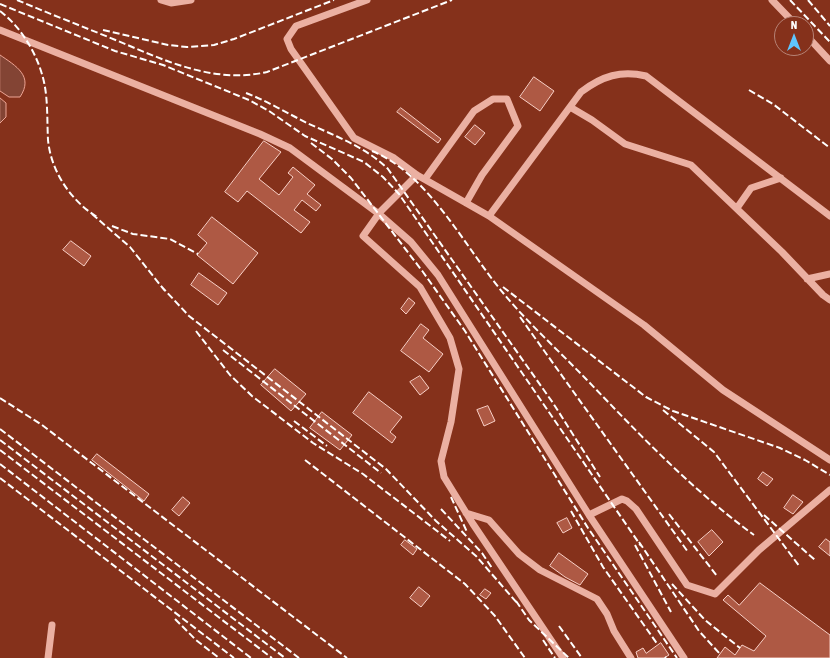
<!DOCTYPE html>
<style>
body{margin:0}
#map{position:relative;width:830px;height:658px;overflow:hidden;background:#85311b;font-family:"Asap Condensed",sans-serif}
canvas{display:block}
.north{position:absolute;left:774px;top:16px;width:40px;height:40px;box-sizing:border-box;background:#85311b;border:1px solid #b68376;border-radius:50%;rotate:0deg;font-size:11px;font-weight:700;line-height:16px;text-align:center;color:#fff}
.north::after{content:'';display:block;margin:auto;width:14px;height:18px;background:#5fc5fd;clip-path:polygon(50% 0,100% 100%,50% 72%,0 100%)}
</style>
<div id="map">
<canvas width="830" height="658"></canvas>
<div class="north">N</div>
</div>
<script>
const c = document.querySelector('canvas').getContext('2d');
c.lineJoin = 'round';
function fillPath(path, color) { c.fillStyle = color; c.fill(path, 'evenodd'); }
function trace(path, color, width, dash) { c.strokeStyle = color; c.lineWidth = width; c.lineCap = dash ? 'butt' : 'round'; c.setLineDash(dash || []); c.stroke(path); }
const water = new Path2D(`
 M 0,55 C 16,66 34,76 20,97 L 9,97 L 0,91 Z
 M 0,98 L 6,103 L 6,117 L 0,123 Z`);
fillPath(water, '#834434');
trace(water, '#eda595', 1);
const building = new Path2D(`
 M 534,77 L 554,91 L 540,111 L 520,97 Z
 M 401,108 L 441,139 L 438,143 L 397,112 Z
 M 475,125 L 485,133 L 475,145 L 465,137 Z
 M 264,141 L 281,152 L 259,179 L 279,195 L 293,177 L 288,173 L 293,167 L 315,185 L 307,194 L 321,205 L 316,211 L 302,200 L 294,210 L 310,222 L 301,233 L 247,191 L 238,202 L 225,192 Z
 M 212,217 L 258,253 L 233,284 L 197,255 L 207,243 L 198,235 Z
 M 71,241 L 91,256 L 84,266 L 63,250 Z
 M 199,273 L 227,293 L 218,305 L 191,285 Z
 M 409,298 L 415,303 L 406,314 L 401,309 Z
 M 421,324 L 429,330 L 423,338 L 443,354 L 429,372 L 401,351 Z
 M 275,369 L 306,394 L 291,411 L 261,385 Z
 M 420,376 L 429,388 L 420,395 L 410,382 Z
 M 369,392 L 402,417 L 390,432 L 396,437 L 392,443 L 353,413 Z
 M 488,406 L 495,421 L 484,426 L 477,410 Z
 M 322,412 L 352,435 L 340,450 L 310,428 Z
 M 97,454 L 149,494 L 144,501 L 92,460 Z
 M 763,472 L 773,479 L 767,486 L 758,479 Z
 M 793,495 L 803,502 L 793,514 L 784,508 Z
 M 183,497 L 190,503 L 179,516 L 172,510 Z
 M 567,518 L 572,528 L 563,533 L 557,523 Z
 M 712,530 L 723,542 L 709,556 L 698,542 Z
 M 826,539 L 830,542 L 830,556 L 819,547 Z
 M 405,540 L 417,549 L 413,555 L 401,545 Z
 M 559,553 L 588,574 L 580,585 L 565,577 L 550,566 Z
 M 760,583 L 830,635 L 830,658 L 717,658 L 725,647 L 735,655 L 742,645 L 754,651 L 766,636 L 723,600 L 728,595 L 739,605 Z
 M 419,587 L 430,596 L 421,607 L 410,598 Z
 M 485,589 L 491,593 L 486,599 L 480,595 Z
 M 661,643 L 669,655 L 664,658 L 638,658 L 636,652 L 643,648 L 646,653 Z`);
fillPath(building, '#ae5944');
trace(building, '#f8d0c7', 1);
trace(new Path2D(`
 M 161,0 L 171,3 L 191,0
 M 367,0 L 296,26 L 287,39 L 291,49 L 354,138 L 394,158 L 417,175 L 489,216 L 644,325 L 723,390 L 830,460
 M 772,0 L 795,24
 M 0,30 L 260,134 L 290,148 L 379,214 L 411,242 L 438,275 L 589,515
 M 806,35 L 830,61
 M 570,107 L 592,120 L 625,144 L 691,165 L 782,252 L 823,295 L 830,300
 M 417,175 L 380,212 L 363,236 L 420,287 L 450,338 L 459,369 L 451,422 L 441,461 L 444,477 L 473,524 L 563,658
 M 425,179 L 474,111 L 493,99 L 507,99 L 518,126 L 482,175 L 466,203
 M 737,208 L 751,188 L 781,178
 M 489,216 L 581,92 C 602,76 621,70 646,76 L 830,216
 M 807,279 L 830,274
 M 466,513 L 489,520 L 519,554 L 540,570 L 597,599 L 607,614 L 614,631 L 631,658
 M 48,658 L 52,625
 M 684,658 L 589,515 L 622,499 L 627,501 L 636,509 L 687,585 L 715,594 L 759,550 L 830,490`), '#ebb0a2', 7);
trace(new Path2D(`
 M 17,0 C 50,14 84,27 118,41 C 166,61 214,84 267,72 L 452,0
 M 790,0 L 830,42
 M 808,0 L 830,26
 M 0,4 L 115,51 L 163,65 L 249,100 L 269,111 L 305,136 L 364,162 L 383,177 L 399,194 L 641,546
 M 0,11 C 22,28 38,55 44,82 C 48,100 47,121 48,140 C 51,171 70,200 97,217
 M 103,30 L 168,45 L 187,47 L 214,45 L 234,39 L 334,0
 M 749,90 L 773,104 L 830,148
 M 246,93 C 267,101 287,113 307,123 C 335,136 366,147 388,169 L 553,403 L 600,477
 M 311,143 L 332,159 L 351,178 L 423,272 L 465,331 L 588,528 L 677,658
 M 372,151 C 429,174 466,249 504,294 C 529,324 559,351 586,379 C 639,434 691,489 754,535
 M 92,214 L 130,247 L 165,291
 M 112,226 L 133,234 L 170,239 L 198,254
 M 161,286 L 189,316 L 386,469 L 436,521 L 476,556 L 518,604
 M 503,287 L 646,397 L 673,411 L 780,448 L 805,460 L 830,475
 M 520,317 L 688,552
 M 196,331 L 230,375 L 252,396 L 313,443 L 363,474 L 450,541
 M 223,350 L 381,473
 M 0,398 L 42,425 L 347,658
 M 663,410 L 714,452 L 800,567
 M 294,421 L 327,446
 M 0,429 L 299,658
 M 0,440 L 285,658
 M 0,450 L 272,658
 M 305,460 L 465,584 L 495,616 L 525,658
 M 0,464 L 251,658
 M 0,478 L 234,658
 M 451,497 L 467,532
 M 441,509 L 482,553 L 492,568
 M 571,511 L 603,567 L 658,645
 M 669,514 L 717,576
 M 764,515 L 815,560
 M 639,542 L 699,631 L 720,654
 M 635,545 L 671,612
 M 672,584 L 705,620 L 740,648
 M 516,601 L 529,620 L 569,658
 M 175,619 L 196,640 L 219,658
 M 559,626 L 582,658
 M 543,640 L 555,658
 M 665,657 L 666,658`), '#fff', 2, [7, 3]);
</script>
